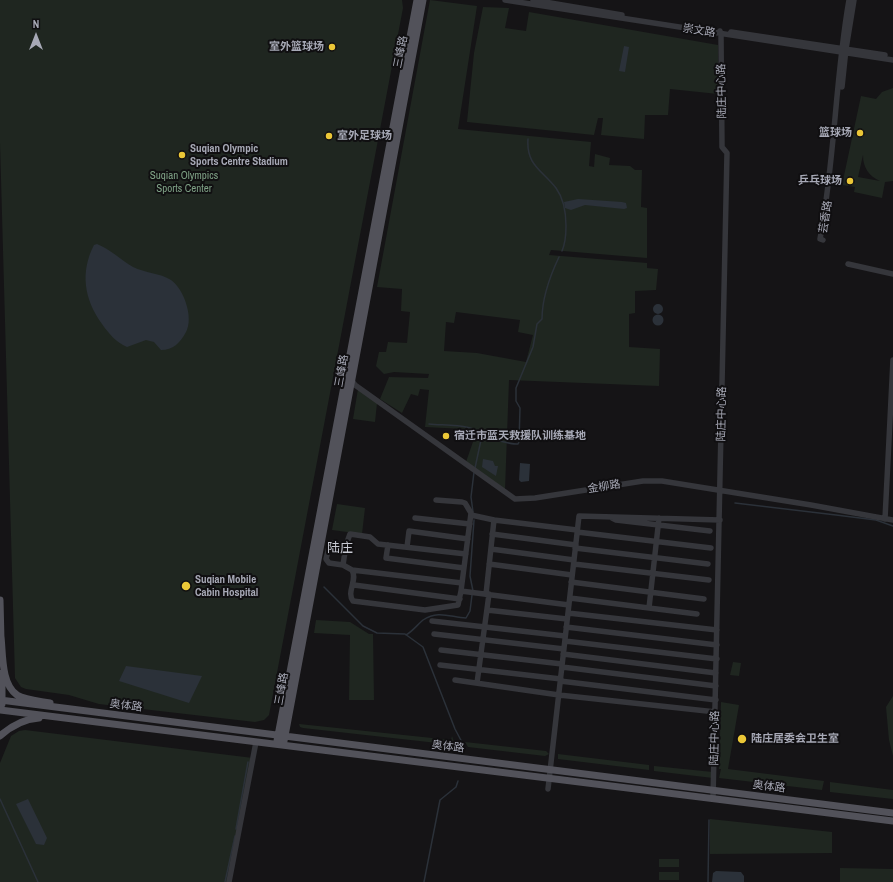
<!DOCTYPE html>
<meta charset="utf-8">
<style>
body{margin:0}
#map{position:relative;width:893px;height:882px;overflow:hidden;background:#151416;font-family:"Archivo Narrow",sans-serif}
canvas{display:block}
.north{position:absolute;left:16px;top:16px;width:40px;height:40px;-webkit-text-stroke:3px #100f11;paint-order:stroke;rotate:0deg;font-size:11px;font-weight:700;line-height:16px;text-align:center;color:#a7a9b6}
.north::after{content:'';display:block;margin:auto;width:14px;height:18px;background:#a7a9b6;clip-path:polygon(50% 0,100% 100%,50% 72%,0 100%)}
</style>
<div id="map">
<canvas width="893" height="882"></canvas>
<div class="north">N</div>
</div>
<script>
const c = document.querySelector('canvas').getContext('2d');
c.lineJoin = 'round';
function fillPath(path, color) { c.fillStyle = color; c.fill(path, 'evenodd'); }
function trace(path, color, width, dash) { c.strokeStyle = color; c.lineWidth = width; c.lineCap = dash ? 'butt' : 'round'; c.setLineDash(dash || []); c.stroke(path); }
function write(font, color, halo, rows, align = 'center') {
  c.font = font + ' "Archivo Narrow","Noto Sans SC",sans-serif'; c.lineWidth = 4; c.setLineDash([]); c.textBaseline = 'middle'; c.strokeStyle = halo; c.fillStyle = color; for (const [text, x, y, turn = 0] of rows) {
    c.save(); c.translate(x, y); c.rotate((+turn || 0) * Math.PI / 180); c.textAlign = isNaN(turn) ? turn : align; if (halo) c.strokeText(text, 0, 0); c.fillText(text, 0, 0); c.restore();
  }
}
fillPath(new Path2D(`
 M 0,0 L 402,0 L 403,8 L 269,715 L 264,720 L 255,722 L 99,704 L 69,695 L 26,689 L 21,687 L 15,678 L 0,143 Z
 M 430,0 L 477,6 L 458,129 L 591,142 L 589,166 L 594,167 L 595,154 L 610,158 L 609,165 L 630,166 L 635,170 L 642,170 L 641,207 L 647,208 L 647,258 L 551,250 L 549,255 L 647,263 L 647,268 L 658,269 L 656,290 L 635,291 L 635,313 L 629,314 L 629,347 L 660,349 L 659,386 L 509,380 L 505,490 L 466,462 L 476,433 L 464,429 L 425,427 L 429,390 L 420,389 L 418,396 L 411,394 L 402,413 L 380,399 L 389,377 L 428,378 L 429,374 L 394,372 L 384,374 L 376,366 L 379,352 L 386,352 L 388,342 L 407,343 L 410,312 L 401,311 L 402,289 L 377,287 ZM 456,312 L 520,320 L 518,332 L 533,335 L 526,362 L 477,353 L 444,351 L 446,322 L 454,323 Z
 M 483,7 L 509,8 L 505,28 L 526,31 L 529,12 L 718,45 L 718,94 L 670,89 L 668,115 L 645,115 L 644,139 L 601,135 L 603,118 L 598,118 L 594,135 L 467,122 L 474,53 Z
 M 893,88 L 893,181 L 885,182 L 882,198 L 854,192 L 855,187 L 842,185 L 861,96 L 876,99 L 882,92 ZM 863,155 C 863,168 869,176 880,181 L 858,177 Z
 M 358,389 L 377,403 L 375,422 L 353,419 Z
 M 337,504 L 365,508 L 362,534 L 332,530 Z
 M 316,620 L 350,622 L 369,634 L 373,634 L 374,700 L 349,700 L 350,635 L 314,633 Z
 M 733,662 L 741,663 L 739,676 L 730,675 Z
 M 893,696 L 893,756 L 889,740 L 886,707 Z
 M 721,702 L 739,705 L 728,769 L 824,781 L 822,790 L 719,778 L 721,769 L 719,769 Z
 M 299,724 L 451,740 L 452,736 L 455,745 L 303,728 L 300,727 Z
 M 25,730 L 253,758 L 228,882 L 0,882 L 0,763 L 11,736 L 19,731 Z
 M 465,742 L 546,751 L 549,754 L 545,756 L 468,747 Z
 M 558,754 L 649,765 L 649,770 L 558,759 Z
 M 654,766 L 713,772 L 713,778 L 654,771 Z
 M 830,782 L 893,790 L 893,799 L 830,792 Z
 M 710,819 L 832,832 L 832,853 L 710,854 Z
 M 659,859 L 679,859 L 679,867 L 659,867 Z
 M 840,868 L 893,869 L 893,882 L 840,882 Z
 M 659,872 L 679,872 L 679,880 L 659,880 Z`), '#1f2620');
fillPath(new Path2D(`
 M 624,46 L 629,47 L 625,72 L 619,71 Z
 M 578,199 L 622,202 L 626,203 L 627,208 L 624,209 L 585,205 L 571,210 L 565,208 L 564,202 Z
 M 97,244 C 110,249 121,260 133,267 C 145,273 160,273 171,280 C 184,289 194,318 186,332 C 180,343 173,350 161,350 L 154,342 L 146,340 L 127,347 C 116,342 109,334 102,324 C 84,299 80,272 94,245 Z
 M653 309a5 5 0 1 1 10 0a5 5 0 1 1-10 0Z
 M652.5 320a5.5 5.5 0 1 1 11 0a5.5 5.5 0 1 1-11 0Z
 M 483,459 L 493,461 L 495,466 L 498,466 L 496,476 L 482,467 Z
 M 520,463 L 530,464 L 529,481 L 521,482 L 519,480 Z
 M 126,666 L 202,676 L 189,703 L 119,681 Z
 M 28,799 L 47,838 L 44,845 L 36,844 L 16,804 Z
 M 716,871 L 741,872 L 744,876 L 744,882 L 712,882 L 713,873 Z`), '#2b3139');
trace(new Path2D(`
 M 528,139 C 526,165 542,170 556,188 C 564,199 566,213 566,226 C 566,234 565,244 562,251
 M 429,424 C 449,426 475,423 490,439
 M 475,468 L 481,440 C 493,436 506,445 518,444 L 519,442 L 520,408 L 516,401 L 516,388 L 533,347 L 537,324 L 542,319 C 542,298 550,276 559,257
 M 735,503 L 836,515 L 876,520 L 893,526
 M 473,512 L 471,497 L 474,472
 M 324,587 L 363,626 L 377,633 L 405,634 L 423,647 L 455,729 L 464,746
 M 473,591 L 470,576 L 474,520
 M 406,635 C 413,631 417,625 423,620 C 438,610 450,617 466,618 L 470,611 L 472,595
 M 0,799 L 38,882
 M 236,829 L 248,762
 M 225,882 L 235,836
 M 424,882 L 440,800 L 456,787 L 458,781
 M 708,882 L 709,820`), '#2b3139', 1.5);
trace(new Path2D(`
 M 505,0 L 893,60
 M 533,0 L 622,15
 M 731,32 L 885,55
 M 842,87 L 846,49 L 854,0
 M 823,240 L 820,239 C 835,160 835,79 849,0
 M 848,264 L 893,274
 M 352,381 L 355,385 L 515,499 L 535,498 L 643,481 L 662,481 L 811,505 L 893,520
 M 436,500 L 462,502 L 465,503 L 471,513 L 461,591 L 569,605
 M 471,515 L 494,520 L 486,594
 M 415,518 L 470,524
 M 612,518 L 616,520 L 710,531
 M 885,519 L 893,360
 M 494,520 L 577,530
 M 577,532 L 711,548
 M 492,534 L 576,545
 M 346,545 L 350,534 L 370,537 L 378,544 L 466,554
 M 388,545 L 386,558 L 464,568
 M 407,547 L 409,531 L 468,539
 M 575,548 L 708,564
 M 491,549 L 574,560
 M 489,564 L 572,575
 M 574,564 L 709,580
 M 343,565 L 346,545 L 332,543 L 329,547 L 326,559 L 329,563 L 343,565 L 352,570 C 358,580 346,592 353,601 L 425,610 L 458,605 L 461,591
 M 352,570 L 462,583
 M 571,582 L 704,599
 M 354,585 L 460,599
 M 570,598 L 649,608 L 659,518
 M 649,608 L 697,614
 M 487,610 L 567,619
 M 568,613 L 717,630
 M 432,621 L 565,636
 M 566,627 L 717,645
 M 434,634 L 564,649
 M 565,641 L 717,659
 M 441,650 L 562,664
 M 563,654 L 716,673
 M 440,665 L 561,679
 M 562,667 L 716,686
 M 455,680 L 559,695 L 716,712
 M 560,681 L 716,700
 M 477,683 L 489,594
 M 548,789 L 579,516 L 720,520
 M 713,799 L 727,153 L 722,147 L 721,35 L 720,31
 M 229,882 L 256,742`), '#35363b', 5.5);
trace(new Path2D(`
 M 0,600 L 1,640
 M 1,637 C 3,654 1,684 17,695 C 26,700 40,701 50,703
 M 2,673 L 2,704
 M 0,700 L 893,813
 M 0,710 L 893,821
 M 0,736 C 11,726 24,719 39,718
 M 277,741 L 417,0
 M 284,741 L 423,0`), '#52525a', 7);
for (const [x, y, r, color] of [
 [332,47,4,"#ebc737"],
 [860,133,4,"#ebc737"],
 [329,136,4,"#ebc737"],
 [182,155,4,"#ebc737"],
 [850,181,4,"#ebc737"],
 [446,436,4,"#ebc737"],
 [186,586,5,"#ebc737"],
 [742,739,5,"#ebc737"]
]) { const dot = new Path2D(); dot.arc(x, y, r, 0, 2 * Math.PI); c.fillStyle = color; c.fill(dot); trace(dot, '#100f11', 1.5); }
write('11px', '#a7a9b6', '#100f11', [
 ["崇文路",699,31,9],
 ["三峰路",401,52,-79],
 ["陆庄中心路",722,91,-91],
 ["芸香路",826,217,-81],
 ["三峰路",342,371,-80],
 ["陆庄中心路",722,414,-89],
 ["金柳路",604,487,-9],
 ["三峰路",282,689,-80],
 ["奥体路",126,706,7],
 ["陆庄中心路",715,738,-89],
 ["奥体路",448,747,7],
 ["奥体路",769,787,7]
]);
write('bold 11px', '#a7a9b6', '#100f11', [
 ["室外篮球场",324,47,"right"],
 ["篮球场",852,133,"right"],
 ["室外足球场",337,136],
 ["Suqian Olympic",190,149],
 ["Sports Centre Stadium",190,162],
 ["乒乓球场",842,181,"right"],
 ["宿迁市蓝天救援队训练基地",454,436],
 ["Suqian Mobile",195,580],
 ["Cabin Hospital",195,593],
 ["陆庄居委会卫生室",751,739]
], 'left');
write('11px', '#7ea085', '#100f11', [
 ["Suqian Olympics",184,176],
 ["Sports Center",184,189]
]);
write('13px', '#c7c9d2', '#100f11', [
 ["陆庄",340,549]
]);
</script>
